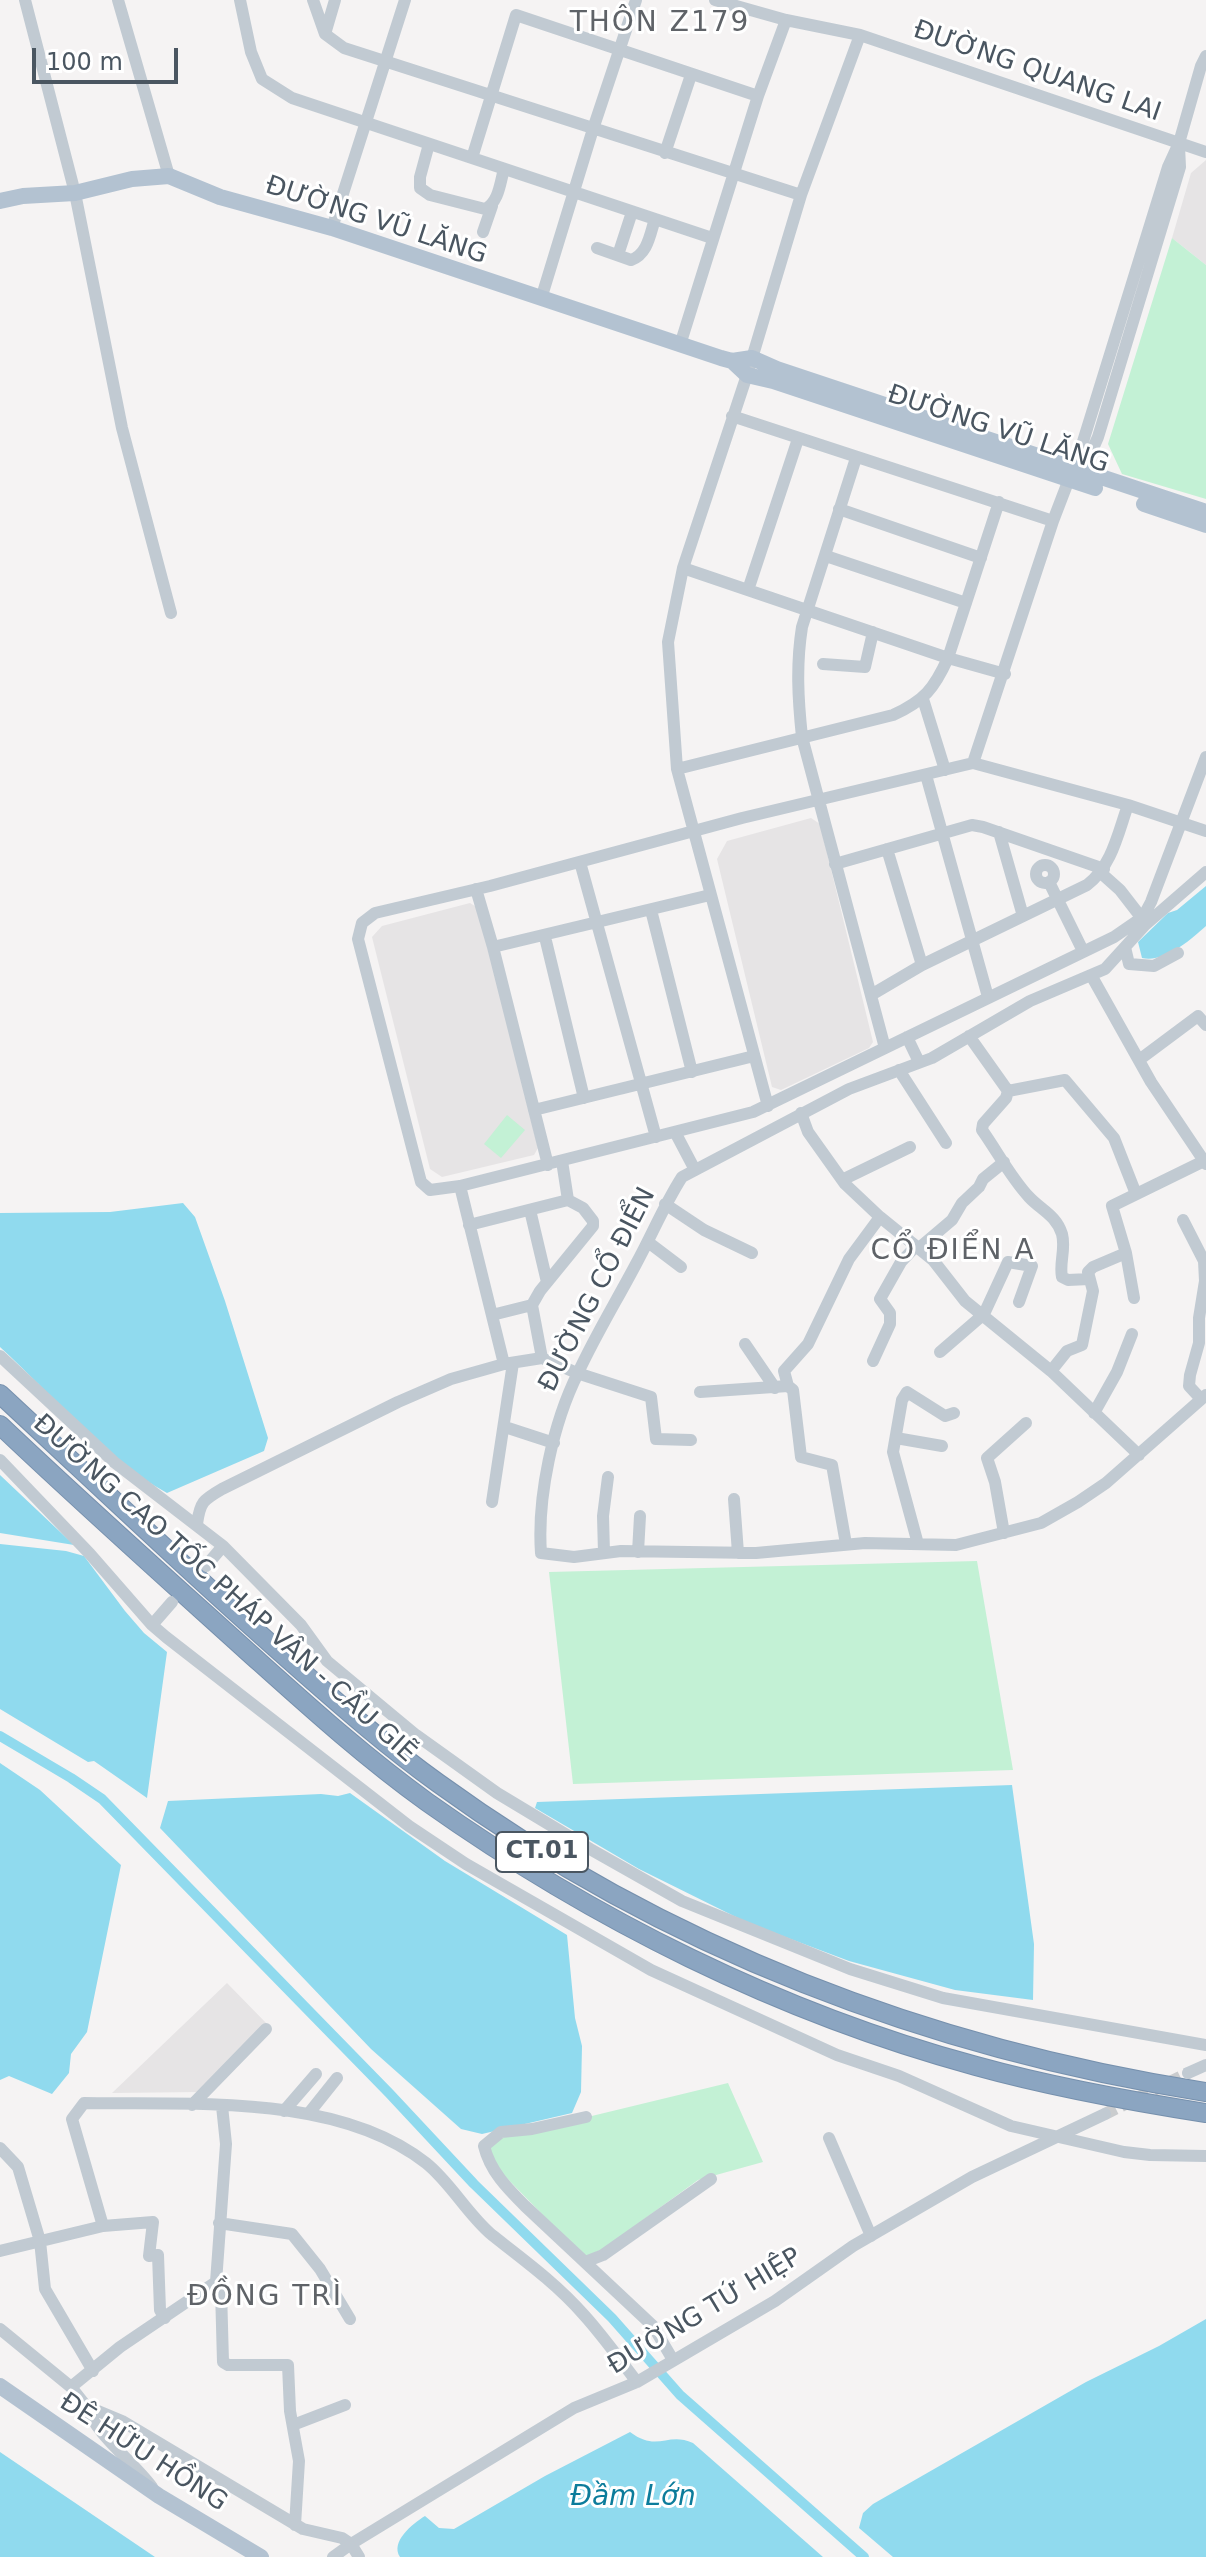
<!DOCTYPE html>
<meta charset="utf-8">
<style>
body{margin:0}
#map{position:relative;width:1206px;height:2557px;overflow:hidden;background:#f5f3f3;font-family:"DejaVu Sans",sans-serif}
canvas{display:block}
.scale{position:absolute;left:32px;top:48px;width:146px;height:36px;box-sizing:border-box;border:4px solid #4a5661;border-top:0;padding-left:10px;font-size:24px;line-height:28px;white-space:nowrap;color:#4a5661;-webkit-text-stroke:6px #fff;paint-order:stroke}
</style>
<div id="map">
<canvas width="1206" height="2557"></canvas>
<div class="scale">100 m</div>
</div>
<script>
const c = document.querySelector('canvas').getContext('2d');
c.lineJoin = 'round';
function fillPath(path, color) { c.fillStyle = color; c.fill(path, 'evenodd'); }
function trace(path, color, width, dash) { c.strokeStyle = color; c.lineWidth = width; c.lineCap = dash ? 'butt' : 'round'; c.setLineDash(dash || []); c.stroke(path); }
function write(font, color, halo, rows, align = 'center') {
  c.font = font + ' "DejaVu Sans",sans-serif'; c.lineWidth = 6; c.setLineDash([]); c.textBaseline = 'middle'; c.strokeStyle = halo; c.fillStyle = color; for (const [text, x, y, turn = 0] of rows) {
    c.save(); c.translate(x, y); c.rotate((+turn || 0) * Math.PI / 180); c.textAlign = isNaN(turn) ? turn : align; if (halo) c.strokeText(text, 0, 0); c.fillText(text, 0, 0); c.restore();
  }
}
fillPath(new Path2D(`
 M 1206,160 L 1206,265 L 1172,238 L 1191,173 Z
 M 811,818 L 820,824 L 873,1042 L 869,1048 L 781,1090 L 772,1087 L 717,859 L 727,841 Z
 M 470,903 L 478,908 L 538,1148 L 534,1155 L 442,1177 L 430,1169 L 372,937 L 382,926 Z
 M 227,1983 L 269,2026 L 200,2092 L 112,2093 Z`), '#e6e4e5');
fillPath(new Path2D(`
 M 1172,238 L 1206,265 L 1206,499 L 1122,474 L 1108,444 Z
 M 507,1115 L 525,1130 L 501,1158 L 484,1144 Z
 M 977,1561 L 1013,1770 L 573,1784 L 549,1572 Z
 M 728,2083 L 763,2162 L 698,2180 L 603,2249 L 584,2257 L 493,2164 L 488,2147 L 501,2138 Z`), '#c3f1d5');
fillPath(new Path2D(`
 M 1206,886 L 1206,926 C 1190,940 1165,963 1142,958 L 1138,942 L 1168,913 L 1177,910 Z
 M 183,1203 L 195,1217 L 225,1301 L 268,1438 L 264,1451 L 167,1493 C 102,1457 55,1397 0,1347 L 0,1213 L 110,1212 Z
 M 0,1475 L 74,1545 L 0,1533 Z
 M 0,1544 L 66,1551 L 84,1556 L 125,1611 L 144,1633 L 167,1652 L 147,1798 L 94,1761 L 88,1762 L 0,1709 Z
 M 0,1763 L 40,1790 L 121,1865 L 87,2032 L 71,2054 L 69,2073 L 52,2094 L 9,2076 L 0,2080 Z
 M 1012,1785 L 1034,1944 L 1033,2000 L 955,1990 L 849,1961 L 748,1923 L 639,1869 L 535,1808 L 537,1802 Z
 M 350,1793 L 445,1861 L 567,1935 L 575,2018 L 582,2046 L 581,2092 L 572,2113 L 482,2134 L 461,2129 L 371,2049 L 160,1828 L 168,1801 L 321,1794 L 338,1796 Z
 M 1206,2319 L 1206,2557 L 893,2557 L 859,2528 L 863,2513 L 873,2504 L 1086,2382 L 1159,2346 Z
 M 630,2432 C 658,2453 667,2431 693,2443 L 823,2557 L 400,2557 C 390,2542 412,2524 425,2516 L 439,2528 L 454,2529 L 545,2476 Z
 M 0,2452 L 155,2557 L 0,2557 Z`), '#90daee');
trace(new Path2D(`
 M 0,1736 L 71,1778 L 102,1799 L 389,2093 L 474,2184 L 612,2318 L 680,2395 L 864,2557`), '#90daee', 10);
trace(new Path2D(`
 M 1105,2114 L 1188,2073`), '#caccce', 12, [12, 6]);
const highway = new Path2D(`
 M 0,1394 C 96,1483 191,1574 289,1660 C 338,1703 385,1745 438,1783 C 665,1948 930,2049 1206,2092
 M 0,1425 C 81,1502 164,1576 247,1651 C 305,1703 363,1756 427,1802 C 592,1919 780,2013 976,2066 C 1052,2087 1129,2101 1206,2113`);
trace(highway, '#7690ad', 20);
trace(new Path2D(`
 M 25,0 L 75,193 L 122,428 L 171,613
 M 118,0 L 169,176
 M 240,0 L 251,52 L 262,79 L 292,98 L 712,238
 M 313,0 L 325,34 L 344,48 L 801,195
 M 715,0 L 786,20 L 860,35 L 1206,152
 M 325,34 L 335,0
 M 429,144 L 420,177 L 420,188 L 430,195 L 485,209 C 499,202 500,183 504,169
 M 665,153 L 691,75
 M 472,158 L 516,15 L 758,96
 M 332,228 L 405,0
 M 483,232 L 492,206
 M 597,248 L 631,260 C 648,254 650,234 655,219
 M 618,255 L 632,212
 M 541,299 L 593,129 L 636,0
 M 680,345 L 758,96 L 786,20
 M 732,416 L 1053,521 L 973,763
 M 856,458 L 802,627 C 796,665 798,699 802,737 L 885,1048
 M 1076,467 L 1091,453 L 1098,437 L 1180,167 L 1179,146
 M 839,509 L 981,558
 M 1053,521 L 1081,448 L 1168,167 L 1179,143 L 1201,66 L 1206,56
 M 826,556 L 966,603
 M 683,568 L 948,658 L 1005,674
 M 748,590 L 798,439
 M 823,664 L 865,667 L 873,632
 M 923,699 L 945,770
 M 1206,757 L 1151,902 L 1143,917 L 1114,937 L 753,1112 L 460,1186 L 430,1190 L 421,1182 L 358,939 L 362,923 L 375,913 L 490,886 L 742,818 L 973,763 L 1128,805 L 1206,831
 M 677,769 L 893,715 C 924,701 934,689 948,658 L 999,502
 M 926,775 L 988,997
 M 999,832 L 1023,916
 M 887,849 L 922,965
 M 580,862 L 656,1137
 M 835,864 L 972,825 L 983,827 L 1104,869
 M1036 874a9 9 0 1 1 18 0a9 9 0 1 1-18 0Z
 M 1206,872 L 1145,925 L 1105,969 L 1030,1001 L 932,1058 L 849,1089 L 682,1177 C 664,1205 652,1235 636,1264 C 617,1300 595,1336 578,1373 C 553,1423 537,1497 541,1553 L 574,1557 L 621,1551 L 756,1553 L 865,1543 L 956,1545 L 1041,1523 L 1078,1502 L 1106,1483 L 1206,1395
 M 1101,873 L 1120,890 L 1144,921
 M 1049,882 L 1083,951
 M 476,889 L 493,947 L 548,1165
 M 651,910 L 692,1072
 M 545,937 L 584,1098
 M 493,947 L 710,895
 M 1125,947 L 1129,964 L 1154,966 L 1178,953
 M 1091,975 L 1151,1082 L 1206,1164
 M 871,995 L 922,965 L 1087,885 C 1112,866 1118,833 1128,805
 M 969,1036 L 1008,1091 L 1006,1098 L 983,1124 L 982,1130 C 997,1151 1011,1178 1029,1197 C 1041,1210 1056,1215 1062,1234 C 1066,1249 1059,1263 1062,1277 L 1068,1280 L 1089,1279
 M 907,1037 L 919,1062
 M 1139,1060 L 1198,1016 L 1206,1025
 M 899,1070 L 946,1143
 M 1008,1091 L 1065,1080 L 1114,1138 L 1136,1194
 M 768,1106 L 677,769 L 668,642 L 683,568 L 747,375 L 801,195 L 860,35
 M 534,1110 L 754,1056
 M 801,1113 L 808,1132 L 845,1184 L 880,1217 L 933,1260 L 965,1301 L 1051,1371 L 1139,1455
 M 675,1132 L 695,1170
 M 562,1161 L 568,1200
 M 842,1180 L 910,1147
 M 460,1186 L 504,1364
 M 665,1204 L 704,1230 L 752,1253
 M 530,1210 L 547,1282
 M 1183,1220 L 1204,1261 L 1205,1281 L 1199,1318 L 1199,1343 L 1190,1375 L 1189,1386 L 1201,1399
 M 469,1225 L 568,1200 L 583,1208 L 593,1221 L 593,1226 L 540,1291 L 532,1305 L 542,1358
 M 648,1242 L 681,1267
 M 919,1248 L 952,1220 L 962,1203 L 979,1187 L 983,1179 L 1004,1162
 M 1126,1253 L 1112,1206 L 1204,1161
 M 492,1315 L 532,1305
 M 745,1344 L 775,1388
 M 940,1352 L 984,1314 L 1008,1262 L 1032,1266 L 1019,1302
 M 0,1356 L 114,1462 L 223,1546 L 301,1625 L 327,1661 L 416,1735 L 497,1793 L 590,1849 L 682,1901 L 850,1969 L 943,1998 L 1206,2045
 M 873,1361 L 890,1324 L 890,1313 L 880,1299 L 901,1262 L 916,1246
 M 1051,1371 L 1067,1351 L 1082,1345 L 1093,1291 L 1088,1272 L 1093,1267 L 1126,1253 L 1134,1298
 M 700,1392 L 788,1386
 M 1094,1413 L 1117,1372 L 1132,1334
 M 505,1427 L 554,1443
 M 896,1438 L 942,1446
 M 0,1460 L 90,1554 L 152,1625 L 166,1637 L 409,1826 L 466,1864 L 651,1970 L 837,2055 L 899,2076 L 1011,2126 L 1124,2152 L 1150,2155 L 1206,2156
 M 734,1499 L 738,1553
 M 492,1502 L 513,1363
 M 197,1524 C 200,1502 203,1500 222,1489 L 398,1402 L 451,1379 L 504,1364 L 542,1358 L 577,1373 L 651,1397 L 656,1439 L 691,1440
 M 1004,1533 L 995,1482 L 987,1458 L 1026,1423
 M 846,1544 L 832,1465 L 801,1457 L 793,1390 L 788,1386 L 784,1371 L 808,1344 L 849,1259 L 880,1217
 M 918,1544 L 893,1452 L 902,1400 L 907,1392 L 945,1416 L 954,1413
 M 638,1552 L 640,1516
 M 604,1553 L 603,1516 L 608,1477
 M 206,1566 L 223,1546
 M 152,1625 L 172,1602
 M 1188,2073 L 1206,2065
 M 192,2105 L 266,2029
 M 222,2106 L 226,2144 L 216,2282 L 221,2290 L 223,2362 L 228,2365 L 288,2365 L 290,2411 L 299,2461 L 295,2525
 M 284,2111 L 316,2074
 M 309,2113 L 337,2078
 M 586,2117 L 532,2129 L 501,2132 L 484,2146 C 490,2171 507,2188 525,2206 L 653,2326 L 673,2360
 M 829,2138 L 871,2236
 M 0,2148 L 18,2167 L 40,2241 L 45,2289 L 93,2371
 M 219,2223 L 292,2234 L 320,2269 L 350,2319
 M 103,2226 L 72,2119 L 84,2103 C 192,2105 337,2093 426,2163 C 451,2183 467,2214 492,2235 C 524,2260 557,2284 584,2315 C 603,2336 620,2360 637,2382
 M 0,2251 L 103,2226 L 153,2222 L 149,2256 L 158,2255 L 160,2310 L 165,2318
 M 585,2262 L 603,2255 L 711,2179
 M 0,2329 L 71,2387 L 86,2406 L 122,2421 L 303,2529 L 342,2538 L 351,2544 L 359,2557
 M 71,2387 L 120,2347 L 216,2282
 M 86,2406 C 97,2436 132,2460 152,2487
 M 293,2425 L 345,2405
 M 333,2557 L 351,2544 L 574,2408 L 637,2382 L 775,2301 L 853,2246 L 972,2177 L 1105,2114`), '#c1cad2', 12);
trace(new Path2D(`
 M 0,201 L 23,196 L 75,193 L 132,179 L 169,176 L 220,197 L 332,228 L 721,358 L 732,361 L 752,358 L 777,369 L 1206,512
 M 732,361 L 747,375 L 773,381 L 1095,488
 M 1144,504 L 1206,525
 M 0,2386 L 159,2496 L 261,2557`), '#b3c2d1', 16);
trace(highway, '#8ba5c1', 18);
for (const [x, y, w] of [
 [542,1852,92]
]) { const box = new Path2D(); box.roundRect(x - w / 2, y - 20, w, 40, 6); c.fillStyle = '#fff'; c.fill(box); trace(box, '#4a5661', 2); }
write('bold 24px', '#4a5661', null, [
 ["CT.01",542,1852]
]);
write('26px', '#4a5661', '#fff', [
 ["ĐƯỜNG QUANG LAI",1037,72,19],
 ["ĐƯỜNG VŨ LĂNG",376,221,18],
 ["ĐƯỜNG VŨ LĂNG",998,430,18],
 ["ĐƯỜNG CỔ ĐIỂN",598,1290,-63],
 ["ĐƯỜNG CAO TỐC PHÁP VÂN - CẦU GIẼ",224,1589,42],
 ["ĐƯỜNG TỨ HIỆP",705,2312,-31],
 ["ĐÊ HỮU HỒNG",143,2453,33]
]);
c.letterSpacing = '2px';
write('28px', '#5f6368', '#fff', [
 ["THÔN Z179",660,24],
 ["CỔ ĐIỂN A",953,1252],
 ["ĐỒNG TRÌ",265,2298]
]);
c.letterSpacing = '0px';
write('italic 28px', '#0c7c9b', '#fff', [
 ["Đầm Lớn",633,2498]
]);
</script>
